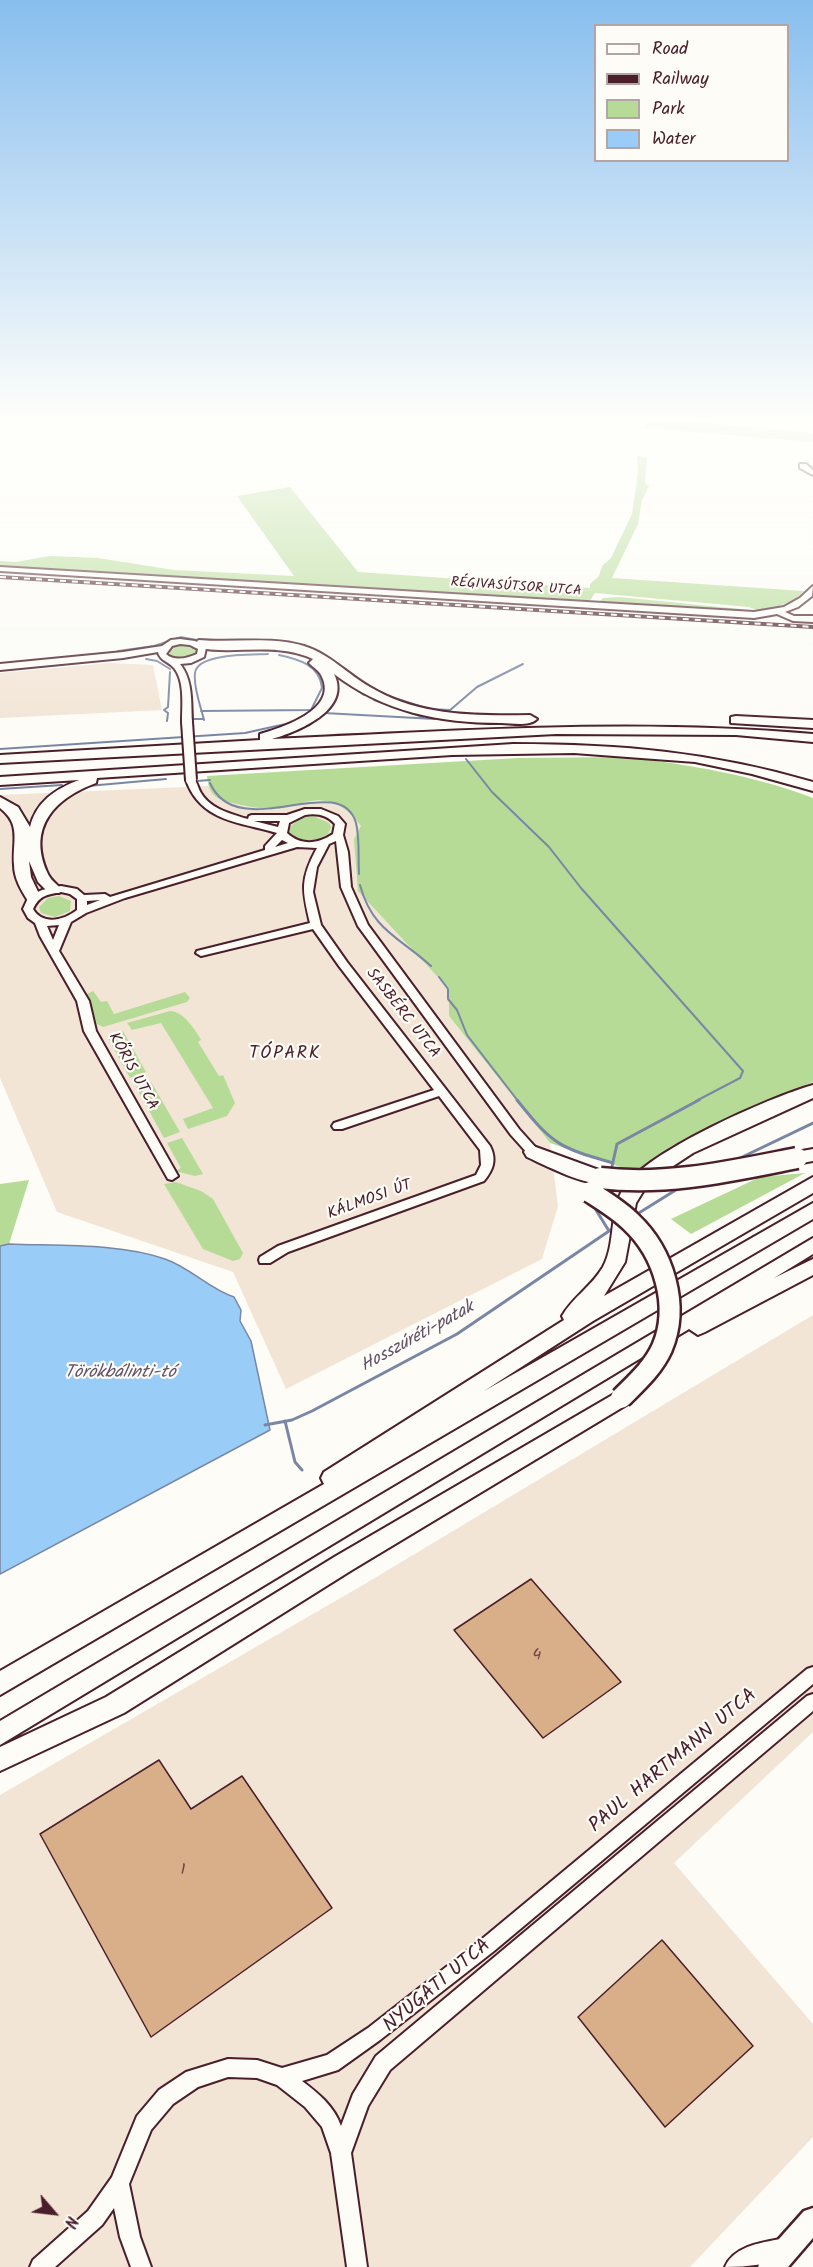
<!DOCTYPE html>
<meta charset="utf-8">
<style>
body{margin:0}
#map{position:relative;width:813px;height:2267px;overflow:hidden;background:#fdfcf7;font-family:Kalam,sans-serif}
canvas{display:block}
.legend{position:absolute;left:594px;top:24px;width:195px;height:138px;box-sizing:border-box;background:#fdfcf7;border:2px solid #b5a4a5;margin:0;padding:8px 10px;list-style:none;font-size:18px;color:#4a1f2b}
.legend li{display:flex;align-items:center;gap:12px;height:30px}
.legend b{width:30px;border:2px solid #b5a4a5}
.north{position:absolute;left:24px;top:2183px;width:60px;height:60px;-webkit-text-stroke:4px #fdfcf7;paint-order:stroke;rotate:118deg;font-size:16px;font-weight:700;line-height:24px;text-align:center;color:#4a1f2b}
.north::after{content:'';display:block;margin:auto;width:21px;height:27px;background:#4a1f2b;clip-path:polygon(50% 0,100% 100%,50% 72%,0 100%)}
</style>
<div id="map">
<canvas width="813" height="2267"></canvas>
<ul class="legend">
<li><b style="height:8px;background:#fdfcf7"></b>Road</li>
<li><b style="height:8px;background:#4a1f2b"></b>Railway</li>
<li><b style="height:16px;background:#b6db96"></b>Park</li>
<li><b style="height:16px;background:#99cdf7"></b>Water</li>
</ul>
<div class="north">N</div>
</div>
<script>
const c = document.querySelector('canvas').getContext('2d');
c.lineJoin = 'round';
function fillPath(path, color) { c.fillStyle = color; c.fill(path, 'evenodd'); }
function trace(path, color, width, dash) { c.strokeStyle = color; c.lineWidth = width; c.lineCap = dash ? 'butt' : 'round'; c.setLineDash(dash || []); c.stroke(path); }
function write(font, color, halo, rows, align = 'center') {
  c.font = font + ' Kalam,sans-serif'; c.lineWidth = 4.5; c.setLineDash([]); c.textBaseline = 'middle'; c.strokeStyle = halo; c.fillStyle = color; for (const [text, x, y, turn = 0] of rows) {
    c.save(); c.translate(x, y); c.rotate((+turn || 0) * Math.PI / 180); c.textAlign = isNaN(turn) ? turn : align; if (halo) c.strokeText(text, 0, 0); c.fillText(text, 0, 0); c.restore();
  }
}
fillPath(new Path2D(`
 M 110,663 L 153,665 L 162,710 L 0,718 L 0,673 Z
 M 208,786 L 217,798 L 277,810 L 304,801 L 331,802 L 349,811 L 361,826 L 449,989 L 449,1016 L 550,1143 L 558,1206 L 542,1259 L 286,1389 L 233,1272 L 57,1212 L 0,1078 L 0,795 Z
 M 813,1315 L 813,1732 L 674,1863 L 813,2024 L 813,2137 L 690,2267 L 0,2267 L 0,1795 L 363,1585 Z`), '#f2e5d6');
fillPath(new Path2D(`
 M 647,421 L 681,421 L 813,433 L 813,442 L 645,428 Z
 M 637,456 L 647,458 L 645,483 L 649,486 L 642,500 L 638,524 L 612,578 L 804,591 L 793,601 L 762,612 L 749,607 L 595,593 L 589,602 L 0,567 L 0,561 L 16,562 L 50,556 L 98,558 L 174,570 L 294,576 L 237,496 L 290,487 L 358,572 L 590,588 L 590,584 L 599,576 L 602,566 L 611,558 L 632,514 L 638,473 Z
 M 619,597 L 741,609 L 747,611 L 599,602 L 603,598 Z
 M 180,645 L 193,646 L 197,652 C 190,660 177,661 169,655 L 171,648 Z
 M 627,757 C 690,765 753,775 813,798 L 813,1082 L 672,1146 L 635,1172 L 550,1143 L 449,1016 L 449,989 L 358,891 L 354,839 L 361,826 C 352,815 346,808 333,803 C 313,796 297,806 279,809 C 269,811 224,803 216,797 C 209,791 208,785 207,776 L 518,758 Z
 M 313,816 L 329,823 L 331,827 L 328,834 C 316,842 300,843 289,832 L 289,828 L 300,818 Z
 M 59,896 L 71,901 L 70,911 L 55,917 L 41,913 L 39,907 L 48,898 Z
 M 93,991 L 101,1002 L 107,1001 L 114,1014 L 185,992 L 190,998 L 187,1002 L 103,1027 L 97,1024 L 87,994 Z
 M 170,1011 C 183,1011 195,1029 201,1040 L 198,1042 L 219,1076 L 223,1075 L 235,1103 L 227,1116 L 188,1129 L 183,1119 L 213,1108 L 161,1023 L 132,1030 L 127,1023 Z
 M 123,1031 L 146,1072 L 130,1078 L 107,1036 Z
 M 151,1082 L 180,1132 L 164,1138 L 136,1087 Z
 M 182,1138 L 203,1174 L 195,1176 L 175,1171 L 181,1168 L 167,1143 Z
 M 805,1173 L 691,1234 L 671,1219 L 760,1177 Z
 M 29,1180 L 9,1244 L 0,1246 L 0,1184 Z
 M 176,1182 L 201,1191 L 213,1199 L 243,1253 L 240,1259 L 233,1261 L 203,1249 L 164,1184 Z`), '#b6db96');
const water = new Path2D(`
 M 9,1244 C 57,1246 120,1243 165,1259 C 191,1268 209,1289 234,1297 L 241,1310 L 240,1321 L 251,1341 L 270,1430 L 0,1574 L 0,1246 Z`);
fillPath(water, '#99cdf7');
trace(water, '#7987a5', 1.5);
trace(new Path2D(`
 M 312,649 L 347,671
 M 118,651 L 154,646 L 181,637 L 207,642
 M 146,659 L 157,661 L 170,669
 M 332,673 L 364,695
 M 382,694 L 429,709 L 450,710
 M 374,700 L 423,717
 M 201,711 L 311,710 L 322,688 C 320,665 298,659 279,655
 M 449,711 L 477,687 L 523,664
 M 324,713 L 435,719
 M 193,719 L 203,719
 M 204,720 C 201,707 193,687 195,673 C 197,653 251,655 268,654
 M 167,721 L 168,713 L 164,710 L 168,707 L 170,672
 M 290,734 L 300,728
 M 0,749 L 245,733 L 290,723
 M 466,759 L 492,792 L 549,847 L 581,888 L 743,1071 L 740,1078 L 696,1101
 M 197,781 L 210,780
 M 210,783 C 238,846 340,768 356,823 C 360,839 358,858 359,874
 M 88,786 L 166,779
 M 0,789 L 62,785
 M 360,885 C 372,930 399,937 431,966
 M 439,977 L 448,989 L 448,999 L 457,1010 L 467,1035 L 518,1101`), '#7987a5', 2);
trace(new Path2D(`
 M 517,1100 C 553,1145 558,1147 613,1163
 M 736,1160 L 813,1123
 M 611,1171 L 617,1144 L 699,1100
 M 598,1205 L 596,1210 L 609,1231
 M 634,1216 L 679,1188
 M 285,1421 L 295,1462 L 302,1470
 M 265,1425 L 292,1420 L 312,1411 L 457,1334 L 615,1227`), '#7987a5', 3);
const building = new Path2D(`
 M 531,1579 L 621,1682 L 543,1738 L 454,1630 Z
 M 159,1760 L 191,1809 L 242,1776 L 332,1908 L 151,2037 L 40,1834 Z
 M 662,1940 L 753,2046 L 665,2127 L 578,2017 Z`);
fillPath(building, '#d9af8a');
trace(building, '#4a1f2b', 1.5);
const minor = new Path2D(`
 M 800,464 L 806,464 L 813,470 L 813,475 L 800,468 Z
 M 0,567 L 754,612 L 784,607 L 800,598 L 813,586 L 812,596 L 798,607 L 785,612 L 794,616 L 813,616 L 813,622 L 793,621 L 777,614 L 754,618 L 0,571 Z
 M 180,639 L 195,641 L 206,648 L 204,657 L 191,663 L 180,664 C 193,680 191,702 192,722 L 187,725 L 182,722 C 182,706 185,681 174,668 C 168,661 160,661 158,652 L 123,658 L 0,670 L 0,664 L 123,652 L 162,646 L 171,640 ZM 180,644 L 190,645 L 198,649 L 197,654 C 187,658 175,662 166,654 L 172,646 Z
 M 191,777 C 198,781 197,787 201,793 C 210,808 228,813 244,818 L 248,819 L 249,816 L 252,815 L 287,815 L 305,809 L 321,809 L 338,816 L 345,824 L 343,835 L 348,852 L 351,887 L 368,925 L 519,1129 L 537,1149 L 539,1152 L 537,1155 L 529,1155 L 511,1135 L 358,926 L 341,887 L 336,841 L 329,844 L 317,867 L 313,892 L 321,925 L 347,962 L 490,1146 C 497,1160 493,1170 484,1181 L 288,1252 L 270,1263 L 260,1263 L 259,1260 L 260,1257 L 278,1246 L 476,1175 L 481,1165 L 480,1150 L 439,1096 L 342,1129 L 334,1129 L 332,1126 L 334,1123 L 434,1090 L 339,966 L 313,929 L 201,956 L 196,953 L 197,951 L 310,923 C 302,890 300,879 317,848 L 297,847 L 125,898 L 86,913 L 71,922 L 59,951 L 89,1001 L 96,1031 L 178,1176 L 172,1180 L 168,1179 L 84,1031 L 77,1001 L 40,936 L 35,923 L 28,918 L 23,909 L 29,896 L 42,890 L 61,886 L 77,889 L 84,895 L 105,894 L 110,897 L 265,850 L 265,846 L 277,833 C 240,822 201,822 186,780 ZM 305,815 C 317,813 327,815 335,824 L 333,834 C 318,844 301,846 287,833 L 289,823 ZM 254,821 L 280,821 L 278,827 ZM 282,840 L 288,843 L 275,847 ZM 61,892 L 70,894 L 77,899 L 77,910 C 64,920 43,926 33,909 C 40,895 46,895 61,892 ZM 100,900 L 87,905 L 87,901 ZM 59,925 L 53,940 L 47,926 Z
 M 813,1667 L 813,1684 L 494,1951 L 380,2040 L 338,2070 L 302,2081 C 318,2093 334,2106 341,2126 L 353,2094 L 376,2056 L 807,1696 L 813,1694 L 813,1711 L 390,2070 L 368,2106 L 351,2153 L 367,2267 L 347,2267 L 331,2153 L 322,2127 L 305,2107 L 277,2085 L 257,2078 L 228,2077 L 198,2087 L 173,2104 L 151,2130 L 129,2184 L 140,2237 L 151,2267 L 131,2267 L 120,2237 L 114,2208 L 102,2225 L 55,2267 L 30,2267 L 33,2260 L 88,2211 L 112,2177 L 137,2116 L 159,2090 L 186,2072 L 228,2059 L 257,2060 L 282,2068 L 327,2055 L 368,2028 L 482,1939 L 807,1669 Z
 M 786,2238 L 793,2241 L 796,2248 L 793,2255 C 772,2264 748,2267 725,2267 C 734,2245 765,2242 786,2238 Z`);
const major = new Path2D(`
 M 813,2208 L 813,2238 L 788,2267 L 758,2267 L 762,2258 L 804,2211 Z`);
const highway = new Path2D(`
 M 199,640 C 234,643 270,636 304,646 C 330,654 347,674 370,687 C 418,716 475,716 530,715 L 537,719 C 529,727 511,723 501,723 C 439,723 384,712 334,674 C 352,710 297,732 272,739 C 452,731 633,718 813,734 L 813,742 L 736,735 L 556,734 L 0,763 L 0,755 L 260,740 L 260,734 C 281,728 338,710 322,677 C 320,671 314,668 309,663 L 313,659 C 274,641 234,656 194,647 L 193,644 Z
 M 736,716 L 813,720 L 813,728 L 731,723 L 731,717 Z
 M 513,744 C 620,744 710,752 813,782 L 813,791 L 752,774 L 695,762 L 574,753 L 452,755 L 97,778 L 96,783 C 56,798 27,826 47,872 C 50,880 57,884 62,890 L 59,893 L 49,893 L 38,882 L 29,861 L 31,877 L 41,898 L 33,903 L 28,901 C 21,890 14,878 14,865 C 12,842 22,825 0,808 L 0,797 L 18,807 L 30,827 C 36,802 55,789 79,780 L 0,785 L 0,777 Z
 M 813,1085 L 813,1098 L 693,1153 L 649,1182 L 636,1203 L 625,1262 L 604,1296 L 813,1177 L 813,1193 L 593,1321 L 484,1391 L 813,1203 L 813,1219 L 0,1695 L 0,1671 L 324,1484 L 321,1478 L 324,1472 L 564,1320 L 562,1316 C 572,1298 592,1286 603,1267 C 616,1243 609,1212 623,1189 C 645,1152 770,1097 813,1085 Z
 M 533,1146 L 607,1173 L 609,1178 L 607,1183 C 588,1188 545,1165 527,1157 L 524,1152 L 527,1147 Z
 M 813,1149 L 813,1161 L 797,1164 L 791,1163 L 788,1158 L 791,1153 Z
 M 813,1238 L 813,1254 L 774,1278 L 813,1259 L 813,1275 L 705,1332 L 698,1335 L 689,1329 L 0,1745 L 0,1721 Z
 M 621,1390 L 628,1392 L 631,1398 L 628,1404 L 352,1570 L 124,1713 L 0,1771 L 0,1747 L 106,1697 L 336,1556 Z`);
trace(minor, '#4a1f2b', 4);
trace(major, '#4a1f2b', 5);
trace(highway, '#4a1f2b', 4);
fillPath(minor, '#fdfcf7');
fillPath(major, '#fdfcf7');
fillPath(highway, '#fdfcf7');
const rail = new Path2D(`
 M 0,577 L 813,627`);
trace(rail, '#4a1f2b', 4);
trace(rail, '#fdfcf7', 2, [6]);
const minorBridge = new Path2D(`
 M 187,722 L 191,780`);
const highwayBridge = new Path2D(`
 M 600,1178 C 667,1186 731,1171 797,1158
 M 590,1192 C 604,1201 619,1210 631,1222 C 664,1253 680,1306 662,1348 C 653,1368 636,1383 621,1398`);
trace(minorBridge, '#4a1f2b', 14, []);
trace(highwayBridge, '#4a1f2b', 25, []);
trace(minorBridge, '#fdfcf7', 10);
trace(highwayBridge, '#fdfcf7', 20);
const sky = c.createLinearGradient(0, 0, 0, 732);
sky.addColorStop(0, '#88beee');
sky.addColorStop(0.57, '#fefefb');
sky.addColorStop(1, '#fefefb00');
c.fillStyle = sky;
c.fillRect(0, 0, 813, 732);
write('14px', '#4a1f2b', '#fdfcf7', [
 ["RÉGIVASÚTSOR UTCA",516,588,4]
]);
write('16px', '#4a1f2b', '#fdfcf7', [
 ["SASBÉRC UTCA",402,1014,52],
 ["KŐRIS UTCA",132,1072,61],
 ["KÁLMOSI ÚT",370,1201,-20]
]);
write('16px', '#6e4343', null, [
 ["4",537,1656],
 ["1",183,1871]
]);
c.letterSpacing = '1.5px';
write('18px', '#4a1f2b', '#fdfcf7', [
 ["TÓPARK",285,1055]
]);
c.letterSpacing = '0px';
write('italic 18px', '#625368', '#fdfcf7', [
 ["Hosszúréti-patak",418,1338,-29],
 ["Törökbálinti-tó",120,1374]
]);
write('20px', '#4a1f2b', '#fdfcf7', [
 ["PAUL HARTMANN UTCA",674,1762,-40],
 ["NYUGATI UTCA",438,1987,-40]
]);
</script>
